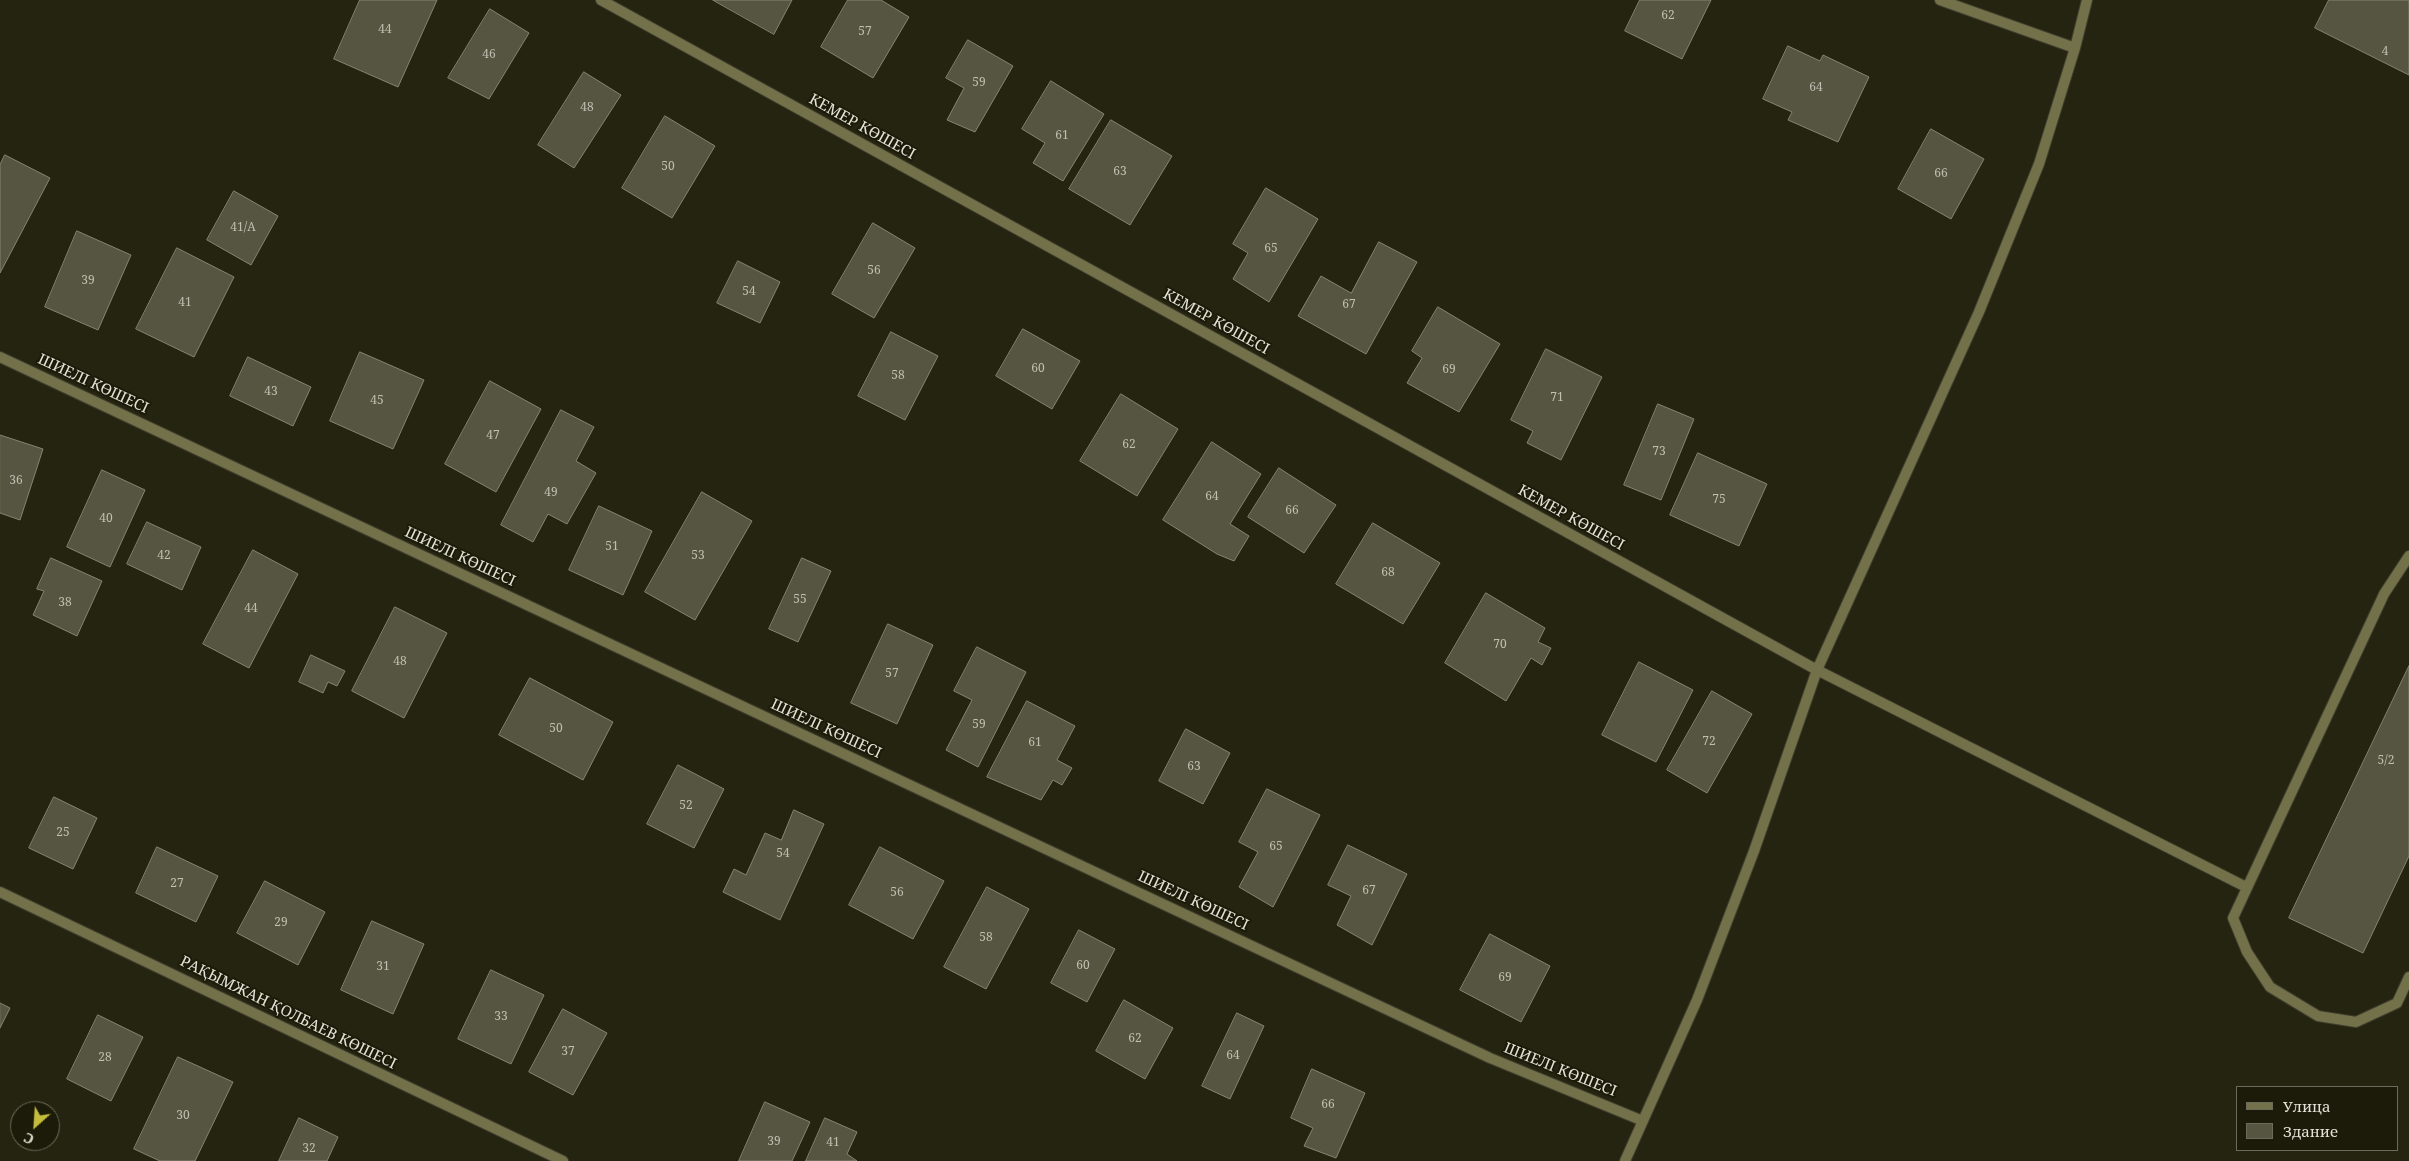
<!DOCTYPE html>
<meta charset="utf-8">
<style>
body{margin:0}
#map{position:relative;width:2409px;height:1161px;overflow:hidden;background:#252411;font-family:"Noto Serif",serif}
canvas{display:block}
.legend{position:absolute;left:2236px;top:1086px;width:162px;height:65px;box-sizing:border-box;background:#1c1a08;border:1px solid #6c6a5a;margin:0;padding:6px 9px;list-style:none;font-size:15px;color:#e3e2d6}
.legend li{display:flex;align-items:center;gap:10px;height:25px}
.legend b{width:25px;border:1px solid #6c6a5a}
.north{position:absolute;left:10px;top:1101px;width:50px;height:50px;box-sizing:border-box;background:#1c1a08;border:1px solid #6c6a5a;border-radius:50%;rotate:206deg;font-size:14px;font-weight:700;line-height:20px;text-align:center;color:#e3e2d6}
.north::after{content:'';display:block;margin:auto;width:18px;height:22px;background:#c5bc3d;clip-path:polygon(50% 0,100% 100%,50% 72%,0 100%)}
</style>
<div id="map">
<canvas width="2409" height="1161"></canvas>
<ul class="legend">
<li><b style="height:6px;background:#73714a"></b>Улица</li>
<li><b style="height:14px;background:#565541"></b>Здание</li>
</ul>
<div class="north">С</div>
</div>
<script>
const c = document.querySelector('canvas').getContext('2d');
c.lineJoin = 'round';
function fillPath(path, color) { c.fillStyle = color; c.fill(path, 'evenodd'); }
function trace(path, color, width, dash) { c.strokeStyle = color; c.lineWidth = width; c.lineCap = dash ? 'butt' : 'round'; c.setLineDash(dash || []); c.stroke(path); }
function write(font, color, halo, rows, align = 'center') {
  c.font = font + ' "Noto Serif",serif'; c.lineWidth = 4; c.setLineDash([]); c.textBaseline = 'middle'; c.strokeStyle = halo; c.fillStyle = color; for (const [text, x, y, turn = 0] of rows) {
    c.save(); c.translate(x, y); c.rotate((+turn || 0) * Math.PI / 180); c.textAlign = isNaN(turn) ? turn : align; if (halo) c.strokeText(text, 0, 0); c.fillText(text, 0, 0); c.restore();
  }
}
const building = new Path2D(`
 M 360,0 L 437,0 L 398,87 L 334,59 Z
 M 713,0 L 792,0 L 774,34 Z
 M 848,0 L 881,0 L 909,17 L 873,78 L 821,47 Z
 M 1640,0 L 1711,0 L 1682,59 L 1625,31 Z
 M 2329,0 L 2409,0 L 2409,75 L 2315,28 Z
 M 490,9 L 529,33 L 489,99 L 448,78 Z
 M 968,40 L 1013,66 L 975,132 L 947,120 L 964,88 L 946,78 Z
 M 1788,46 L 1820,61 L 1823,55 L 1869,77 L 1838,142 L 1788,120 L 1792,112 L 1763,99 Z
 M 584,72 L 621,95 L 574,168 L 538,145 Z
 M 1051,81 L 1104,114 L 1063,181 L 1033,163 L 1045,143 L 1022,129 Z
 M 665,116 L 715,146 L 672,218 L 622,188 Z
 M 1111,120 L 1172,156 L 1130,225 L 1069,189 Z
 M 1931,129 L 1984,159 L 1951,219 L 1898,189 Z
 M 5,155 L 50,178 L 0,273 L 0,165 Z
 M 1266,188 L 1318,219 L 1269,302 L 1233,279 L 1248,253 L 1233,244 Z
 M 234,191 L 278,216 L 251,265 L 207,240 Z
 M 873,223 L 915,248 L 874,318 L 832,294 Z
 M 77,231 L 131,255 L 98,330 L 45,307 Z
 M 1379,242 L 1417,262 L 1366,354 L 1298,316 L 1321,276 L 1351,293 Z
 M 177,248 L 234,277 L 194,357 L 136,329 Z
 M 738,261 L 780,282 L 760,323 L 717,303 Z
 M 1438,307 L 1500,344 L 1459,412 L 1407,383 L 1422,358 L 1412,351 Z
 M 1023,329 L 1080,361 L 1052,409 L 996,376 Z
 M 891,332 L 938,356 L 905,420 L 858,396 Z
 M 1546,349 L 1602,377 L 1561,460 L 1527,443 L 1533,431 L 1511,420 Z
 M 360,352 L 424,380 L 393,449 L 330,421 Z
 M 248,357 L 311,387 L 293,426 L 230,396 Z
 M 490,381 L 541,409 L 496,492 L 445,464 Z
 M 1121,394 L 1178,429 L 1137,496 L 1080,461 Z
 M 1658,404 L 1694,419 L 1661,500 L 1624,485 Z
 M 561,410 L 594,427 L 576,461 L 596,473 L 567,524 L 548,514 L 533,542 L 501,525 Z
 M 0,435 L 43,449 L 20,520 L 0,513 Z
 M 1212,442 L 1261,474 L 1230,524 L 1249,536 L 1234,561 L 1217,554 L 1163,520 Z
 M 1698,453 L 1767,484 L 1739,546 L 1670,515 Z
 M 1279,468 L 1336,505 L 1304,553 L 1248,517 Z
 M 102,470 L 145,490 L 110,567 L 67,547 Z
 M 702,492 L 752,521 L 695,620 L 645,592 Z
 M 599,506 L 652,531 L 623,595 L 569,570 Z
 M 147,522 L 201,547 L 182,590 L 127,564 Z
 M 1373,523 L 1440,563 L 1403,624 L 1336,584 Z
 M 253,550 L 298,574 L 249,668 L 203,644 Z
 M 51,558 L 102,581 L 77,636 L 33,615 L 44,591 L 37,589 Z
 M 802,558 L 831,571 L 798,642 L 769,629 Z
 M 1486,593 L 1545,628 L 1538,642 L 1551,648 L 1542,665 L 1531,658 L 1506,701 L 1445,663 Z
 M 395,607 L 447,633 L 404,718 L 352,691 Z
 M 888,624 L 933,645 L 897,724 L 851,703 Z
 M 977,647 L 1026,672 L 978,767 L 946,750 L 972,700 L 954,691 Z
 M 311,655 L 345,671 L 337,686 L 328,682 L 323,693 L 299,682 Z
 M 1639,662 L 1693,690 L 1656,762 L 1602,735 Z
 M 2409,666 L 2409,856 L 2363,953 L 2289,918 Z
 M 530,678 L 613,722 L 583,780 L 499,735 Z
 M 1712,691 L 1752,714 L 1707,793 L 1667,770 Z
 M 1027,701 L 1075,726 L 1057,760 L 1072,768 L 1062,785 L 1053,780 L 1041,800 L 987,777 Z
 M 1186,729 L 1230,753 L 1203,804 L 1159,781 Z
 M 678,765 L 724,789 L 694,848 L 647,824 Z
 M 1267,789 L 1320,815 L 1273,907 L 1239,887 L 1258,852 L 1239,842 Z
 M 54,797 L 97,818 L 73,869 L 29,848 Z
 M 794,810 L 824,824 L 780,920 L 723,892 L 734,869 L 746,875 L 765,833 L 781,840 Z
 M 1348,845 L 1407,874 L 1372,945 L 1337,925 L 1351,896 L 1328,885 Z
 M 157,847 L 218,876 L 196,922 L 136,893 Z
 M 880,847 L 944,881 L 913,939 L 849,905 Z
 M 265,881 L 325,912 L 298,965 L 237,933 Z
 M 987,887 L 1029,909 L 986,989 L 944,967 Z
 M 372,921 L 424,944 L 393,1014 L 341,990 Z
 M 1079,930 L 1115,949 L 1087,1002 L 1051,983 Z
 M 1490,934 L 1550,966 L 1521,1022 L 1460,990 Z
 M 491,970 L 544,995 L 511,1064 L 458,1039 Z
 M 1124,1000 L 1173,1028 L 1145,1079 L 1096,1051 Z
 M 0,1003 L 10,1008 L 0,1028 Z
 M 563,1009 L 607,1033 L 573,1095 L 529,1072 Z
 M 1237,1013 L 1264,1026 L 1230,1099 L 1202,1086 Z
 M 98,1015 L 143,1037 L 111,1101 L 67,1079 Z
 M 178,1057 L 233,1082 L 195,1161 L 160,1161 L 134,1149 Z
 M 1312,1069 L 1365,1093 L 1336,1158 L 1304,1146 L 1313,1128 L 1291,1118 Z
 M 765,1102 L 810,1122 L 792,1161 L 739,1161 Z
 M 299,1118 L 338,1137 L 327,1161 L 279,1161 Z
 M 825,1118 L 857,1132 L 847,1154 L 857,1161 L 806,1161 Z`);
fillPath(building, '#565541');
trace(building, '#86856f', 1);
const service = new Path2D(`
 M 2409,556 L 2384,594 L 2233,918 L 2247,952 L 2270,987 L 2318,1016 L 2356,1022 L 2397,1003 L 2409,977
 M 1817,670 L 2246,887`);
const minor = new Path2D(`
 M 601,0 L 1817,670
 M 2075,48 L 2087,0
 M 0,357 L 1490,1058 L 1643,1121
 M 0,892 L 563,1161
 M 1625,1161 L 1697,1000 L 1754,851 L 1817,670 L 1979,312 L 2039,164 L 2075,48 L 1940,0`);
trace(service, '#403f2d', 12);
trace(minor, '#403f2d', 12);
trace(service, '#73714a', 10);
trace(minor, '#73714a', 10);
write('12px', '#c0bfb1', null, [
 ["62",1668,16],
 ["44",385,30],
 ["57",865,32],
 ["4",2385,52],
 ["46",489,55],
 ["59",979,83],
 ["64",1816,88],
 ["48",587,108],
 ["61",1062,136],
 ["50",668,167],
 ["63",1120,172],
 ["66",1941,174],
 ["41/А",243,228],
 ["65",1271,249],
 ["56",874,271],
 ["39",88,281],
 ["54",749,292],
 ["41",185,303],
 ["67",1349,305],
 ["60",1038,369],
 ["69",1449,370],
 ["58",898,376],
 ["43",271,392],
 ["71",1557,398],
 ["45",377,401],
 ["47",493,436],
 ["62",1129,445],
 ["73",1659,452],
 ["36",16,481],
 ["49",551,493],
 ["64",1212,497],
 ["75",1719,500],
 ["66",1292,511],
 ["40",106,519],
 ["51",612,547],
 ["42",164,556],
 ["53",698,556],
 ["68",1388,573],
 ["55",800,600],
 ["38",65,603],
 ["44",251,609],
 ["70",1500,645],
 ["48",400,662],
 ["57",892,674],
 ["59",979,725],
 ["50",556,729],
 ["72",1709,742],
 ["61",1035,743],
 ["5/2",2386,761],
 ["63",1194,767],
 ["52",686,806],
 ["25",63,833],
 ["65",1276,847],
 ["54",783,854],
 ["27",177,884],
 ["67",1369,891],
 ["56",897,893],
 ["29",281,923],
 ["58",986,938],
 ["60",1083,966],
 ["31",383,967],
 ["69",1505,978],
 ["33",501,1017],
 ["62",1135,1039],
 ["37",568,1052],
 ["64",1233,1056],
 ["28",105,1058],
 ["66",1328,1105],
 ["30",183,1116],
 ["39",774,1142],
 ["41",833,1143],
 ["32",309,1149]
]);
write('15px', '#e3e2d6', '#1c1a08', [
 ["КЕМЕР КӨШЕСІ",862,127,29],
 ["КЕМЕР КӨШЕСІ",1216,322,29],
 ["ШИЕЛІ КӨШЕСІ",93,384,25],
 ["КЕМЕР КӨШЕСІ",1571,518,29],
 ["ШИЕЛІ КӨШЕСІ",460,557,25],
 ["ШИЕЛІ КӨШЕСІ",826,729,25],
 ["ШИЕЛІ КӨШЕСІ",1193,901,25],
 ["РАҚЫМЖАН ҚОЛБАЕВ КӨШЕСІ",288,1013,26],
 ["ШИЕЛІ КӨШЕСІ",1560,1070,22]
]);
</script>
